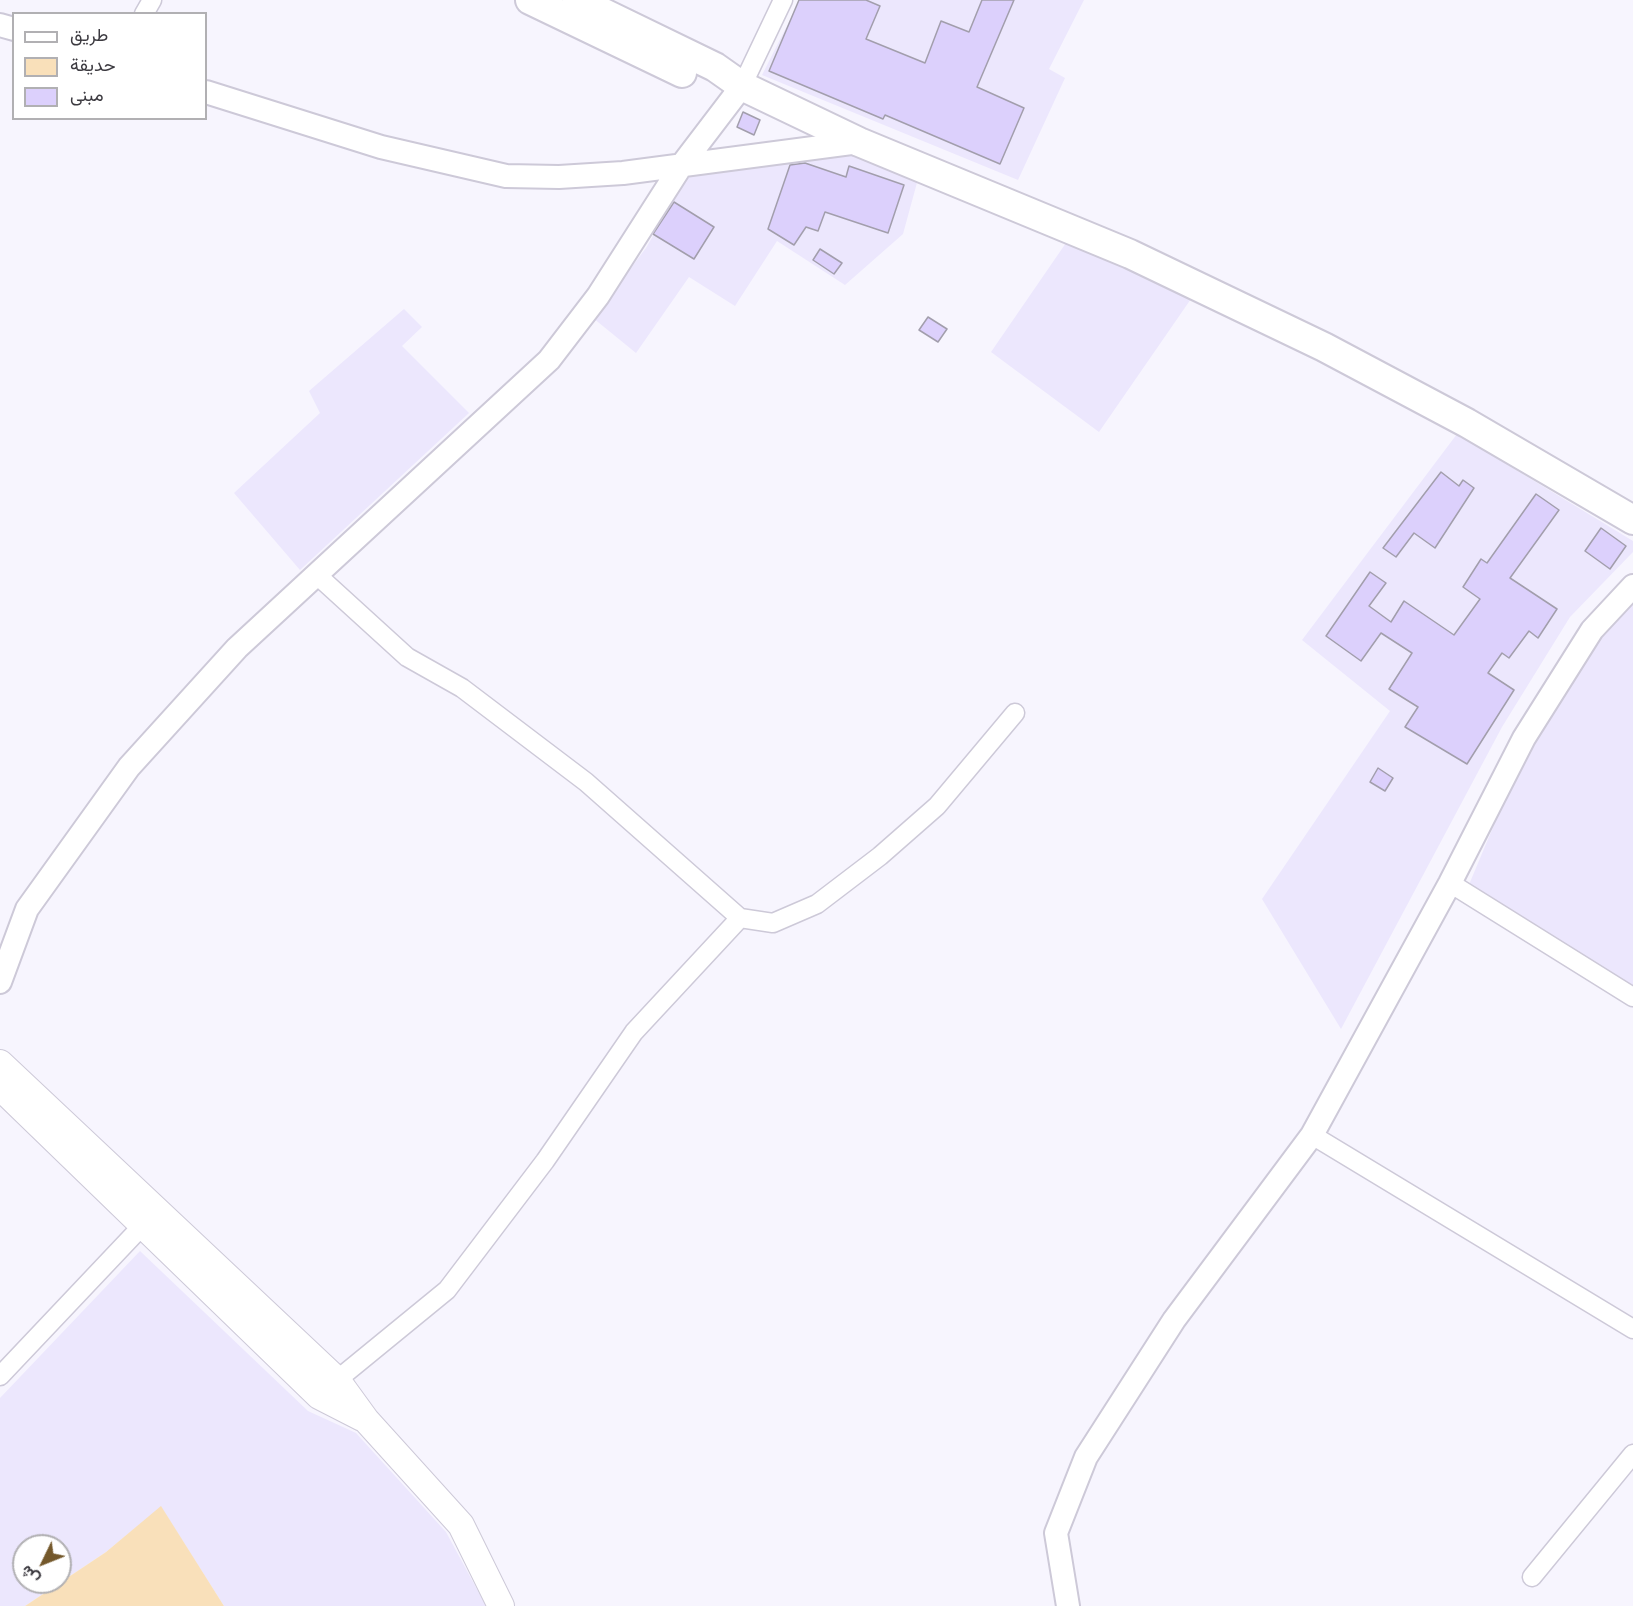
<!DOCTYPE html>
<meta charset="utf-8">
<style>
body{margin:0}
#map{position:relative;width:1633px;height:1606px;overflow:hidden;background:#f7f5fe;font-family:"Varela Round",Vazirmatn,sans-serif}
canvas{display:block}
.legend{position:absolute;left:12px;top:12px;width:195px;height:108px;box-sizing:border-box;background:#fff;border:2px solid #b1b0b3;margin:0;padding:8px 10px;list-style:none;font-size:18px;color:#3c3a40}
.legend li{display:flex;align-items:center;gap:12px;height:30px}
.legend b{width:30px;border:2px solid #b1b0b3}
.north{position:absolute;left:12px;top:1534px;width:60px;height:60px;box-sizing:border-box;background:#fff;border:2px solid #b1b0b3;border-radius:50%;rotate:227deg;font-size:16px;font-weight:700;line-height:24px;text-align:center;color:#3c3a40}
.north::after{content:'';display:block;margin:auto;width:21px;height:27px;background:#74582b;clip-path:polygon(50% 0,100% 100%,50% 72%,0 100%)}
</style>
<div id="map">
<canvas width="1633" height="1606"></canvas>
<ul class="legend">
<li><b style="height:8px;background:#fff"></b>طريق</li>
<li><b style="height:16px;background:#f9e0ba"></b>حديقة</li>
<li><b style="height:16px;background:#dcd0fc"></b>مبنى</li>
</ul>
<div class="north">ش</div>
</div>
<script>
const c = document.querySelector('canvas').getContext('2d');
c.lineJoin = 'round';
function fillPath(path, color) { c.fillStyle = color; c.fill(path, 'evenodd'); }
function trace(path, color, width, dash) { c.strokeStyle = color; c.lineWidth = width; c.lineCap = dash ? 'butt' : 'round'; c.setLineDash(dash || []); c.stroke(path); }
fillPath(new Path2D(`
 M 800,0 L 1084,0 L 1049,69 L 1065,78 L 1018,180 L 762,75 Z
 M 859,154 L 918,179 L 903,234 L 845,285 L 777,241 L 735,306 L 689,277 L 636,353 L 593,318 L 646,248 L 689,173 Z
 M 1068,240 L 1193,296 L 1099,432 L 991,352 Z
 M 404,309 L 422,327 L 402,346 L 469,413 L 300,570 L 234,493 L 320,413 L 309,391 Z
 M 1457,434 L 1633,541 L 1633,552 L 1570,617 L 1502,727 L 1341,1029 L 1262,899 L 1390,711 L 1302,640 Z
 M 1633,595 L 1633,1008 L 1463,899 L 1529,741 L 1594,633 Z
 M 140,1251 L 308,1411 L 356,1433 L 446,1532 L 486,1606 L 224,1606 L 161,1507 L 106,1552 L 25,1606 L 0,1606 L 0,1398 ZM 24,1546 L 60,1546 L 60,1582 L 24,1582 Z`), '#ece7fd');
fillPath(new Path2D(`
 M 161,1506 L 224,1606 L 25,1606 L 106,1552 Z`), '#f9e0ba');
const building = new Path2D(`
 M 799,0 L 866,0 L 880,6 L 866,39 L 925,63 L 941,21 L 969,32 L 982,0 L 1014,0 L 977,87 L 1024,108 L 1000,164 L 885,115 L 883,119 L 769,71 Z
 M 743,112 L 760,120 L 754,135 L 737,127 Z
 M 805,163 L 846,177 L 849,166 L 904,185 L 888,233 L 825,212 L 818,231 L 806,227 L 794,245 L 768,229 L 790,165 Z
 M 674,202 L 714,227 L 694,259 L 653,234 Z
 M 820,249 L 842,263 L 834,274 L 813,260 Z
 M 928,317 L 947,329 L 938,342 L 919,330 Z
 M 1441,472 L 1459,486 L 1463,480 L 1474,488 L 1435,548 L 1414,533 L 1396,557 L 1383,548 Z
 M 1536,494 L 1559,510 L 1510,578 L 1557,609 L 1538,638 L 1529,631 L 1509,658 L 1502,653 L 1488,673 L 1514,690 L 1467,764 L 1405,727 L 1418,707 L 1389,689 L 1412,653 L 1381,633 L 1361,661 L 1326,636 L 1370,572 L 1386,583 L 1369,606 L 1391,622 L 1404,601 L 1454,635 L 1480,599 L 1463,587 L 1481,559 L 1487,563 Z
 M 1601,528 L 1626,546 L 1610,569 L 1585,551 Z
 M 1378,768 L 1393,778 L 1385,791 L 1370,782 Z`);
fillPath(building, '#dcd0fc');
trace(building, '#a29eac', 1.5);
const minor = new Path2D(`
 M 144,14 L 152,0
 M 742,86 L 783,0
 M 317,575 L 407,657 L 462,688 L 586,782 L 740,918 L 634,1032 L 545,1161 L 447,1290 L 337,1380
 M 1450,883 L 1633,997
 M 740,918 L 773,923 L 817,904 L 880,856 L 937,806 L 1015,713
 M 1312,1135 L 1633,1329
 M 0,1376 L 143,1225
 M 1532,1577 L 1633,1454`);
const tertiary = new Path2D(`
 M 0,25 L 14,29
 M 206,92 L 381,147 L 506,176 L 559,177 L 623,173 L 859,142
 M 0,982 L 27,909 L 129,767 L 237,648 L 549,360 L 598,296 L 681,166 L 742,86
 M 1068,1606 L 1056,1533 L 1086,1457 L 1174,1320 L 1312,1135 L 1450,883 L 1524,738 L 1592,630 L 1633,586`);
const secondary = new Path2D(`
 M 0,1063 L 337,1380 L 366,1420 L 461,1525 L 501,1606
 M 0,1087 L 319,1396 L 362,1418`);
const primary = new Path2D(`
 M 530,0 L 682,73
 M 577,0 L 715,67 L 742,86 L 859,142 L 1130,254 L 1324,347 L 1467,423 L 1633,520`);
trace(minor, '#cdc9d8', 21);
trace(tertiary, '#cdc9d8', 26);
trace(secondary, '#cdc9d8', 28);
trace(primary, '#cdc9d8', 32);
trace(minor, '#fff', 18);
trace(tertiary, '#fff', 22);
trace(secondary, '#fff', 26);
trace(primary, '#fff', 28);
</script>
